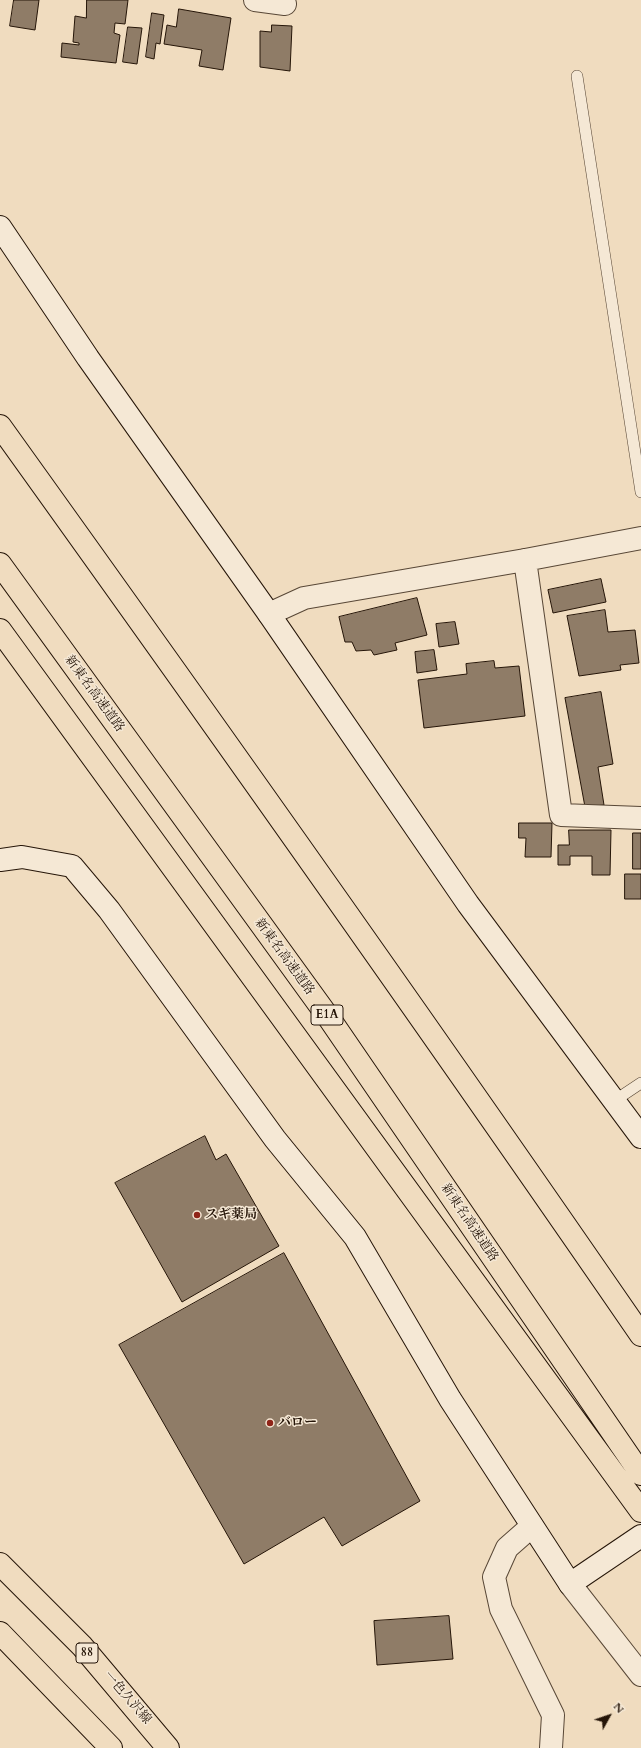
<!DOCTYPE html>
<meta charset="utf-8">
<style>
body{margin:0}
#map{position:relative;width:641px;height:1748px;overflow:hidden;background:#f0dcbf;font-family:Cardo,serif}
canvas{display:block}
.north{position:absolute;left:589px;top:1696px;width:40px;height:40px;-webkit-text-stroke:3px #f5e8d5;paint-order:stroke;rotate:50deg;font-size:11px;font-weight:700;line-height:16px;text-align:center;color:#251508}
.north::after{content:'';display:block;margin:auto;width:14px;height:18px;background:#251508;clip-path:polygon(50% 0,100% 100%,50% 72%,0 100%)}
</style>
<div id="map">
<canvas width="641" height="1748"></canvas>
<div class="north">N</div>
</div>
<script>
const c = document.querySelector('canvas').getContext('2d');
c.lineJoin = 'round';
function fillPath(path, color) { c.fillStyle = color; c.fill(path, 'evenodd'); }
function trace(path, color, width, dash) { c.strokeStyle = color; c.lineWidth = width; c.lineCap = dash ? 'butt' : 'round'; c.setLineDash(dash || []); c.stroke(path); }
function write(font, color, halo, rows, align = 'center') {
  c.font = font + ' Cardo,"Noto Serif JP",serif'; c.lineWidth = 3; c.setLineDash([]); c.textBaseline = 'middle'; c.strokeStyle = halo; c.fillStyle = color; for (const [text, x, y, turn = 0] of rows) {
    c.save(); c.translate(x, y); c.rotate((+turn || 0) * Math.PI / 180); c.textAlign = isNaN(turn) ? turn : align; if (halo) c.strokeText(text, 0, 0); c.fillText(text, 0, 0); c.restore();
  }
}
const building = new Path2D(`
 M 14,0 L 39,0 L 35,30 L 10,26 Z
 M 87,0 L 128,0 L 125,24 L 115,23 L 114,33 L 120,35 L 116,63 L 61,57 L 62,43 L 79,45 L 79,43 L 73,42 L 75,16 L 86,18 Z
 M 179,9 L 231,18 L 223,70 L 199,66 L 202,50 L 164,44 L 167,25 L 176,27 Z
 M 152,13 L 164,15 L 160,44 L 156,43 L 154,59 L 146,57 Z
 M 272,25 L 292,26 L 290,71 L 260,67 L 260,31 L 271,32 Z
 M 128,27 L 142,28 L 137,64 L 123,62 Z
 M 601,579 L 606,602 L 553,613 L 548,590 Z
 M 417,598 L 427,635 L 395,643 L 397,650 L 374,655 L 371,650 L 356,651 L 352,642 L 345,642 L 339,617 Z
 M 605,610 L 608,632 L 635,630 L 639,663 L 620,665 L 621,670 L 579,676 L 567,616 Z
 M 455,622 L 459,644 L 439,647 L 436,624 Z
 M 434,650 L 437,670 L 417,673 L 415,652 Z
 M 494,661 L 495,668 L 519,666 L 525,716 L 424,728 L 418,680 L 467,674 L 466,664 Z
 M 601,692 L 613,764 L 598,767 L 604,805 L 585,807 L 565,698 Z
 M 519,823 L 552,823 L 551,857 L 525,857 L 526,838 L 519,838 Z
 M 569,830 L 611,830 L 610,875 L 592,875 L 592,856 L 570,856 L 570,865 L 558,865 L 558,845 L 569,845 Z
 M 633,833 L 641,833 L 641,869 L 633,869 Z
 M 625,874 L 641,874 L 641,899 L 625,899 Z
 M 205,1136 L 216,1160 L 226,1154 L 279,1246 L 182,1302 L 115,1183 Z
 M 284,1253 L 420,1501 L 342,1546 L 324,1517 L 244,1564 L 119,1345 Z
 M 449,1616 L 453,1659 L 377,1665 L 374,1621 Z`);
fillPath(building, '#8f7c67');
trace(building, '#251508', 1);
const lane = new Path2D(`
 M 577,76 L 641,492
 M 614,1101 L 641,1083`);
const street = new Path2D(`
 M 255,0 L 285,4
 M 525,560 L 561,815 L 641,818
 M 269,614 L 304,598 L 525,560 L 641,538
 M 532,1526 L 507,1548 L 494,1577 L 501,1609 L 553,1715 L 551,1748
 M 570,1584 L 641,1675`);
const secondary = new Path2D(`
 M 0,227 L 88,358 L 269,614 L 468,904 L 641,1137
 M 0,860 L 22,857 L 72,866 L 109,910 L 275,1139 L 355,1237 L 450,1399 L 570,1584 L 641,1536`);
const primary = new Path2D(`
 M 0,1564 L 82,1646 L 168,1748
 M 0,1633 L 111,1748`);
const highway = new Path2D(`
 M 0,426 C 216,727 431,1030 641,1335
 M 0,564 L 329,1018 L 641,1474
 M 0,630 L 641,1511`);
trace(lane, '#584736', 12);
trace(street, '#584736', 24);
trace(secondary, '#251508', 24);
trace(primary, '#251508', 24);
trace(highway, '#251508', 24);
trace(lane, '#f5e8d5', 11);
trace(street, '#f5e8d5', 22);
trace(secondary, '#f5e8d5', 22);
trace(primary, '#f0dcbf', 22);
trace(highway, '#f0dcbf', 22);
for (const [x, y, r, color] of [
 [197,1215,4,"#8f2418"],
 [270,1423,4,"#8f2418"]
]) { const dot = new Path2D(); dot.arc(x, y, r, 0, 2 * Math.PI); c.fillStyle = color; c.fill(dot); trace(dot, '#f5e8d5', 1.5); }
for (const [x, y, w] of [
 [327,1015,32],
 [87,1653,22]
]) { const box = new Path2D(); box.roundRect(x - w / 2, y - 10, w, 20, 3); c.fillStyle = '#f5e8d5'; c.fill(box); trace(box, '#251508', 1); }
write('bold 12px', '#251508', null, [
 ["E1A",327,1015],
 ["88",87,1653]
]);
write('13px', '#251508', '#f5e8d5', [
 ["新東名高速道路",94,694,54],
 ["新東名高速道路",284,957,54],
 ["新東名高速道路",469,1223,56],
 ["一色久沢線",127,1698,49]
]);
write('bold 13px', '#251508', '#f5e8d5', [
 ["スギ薬局",205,1215],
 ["バロー",278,1423]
], 'left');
</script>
